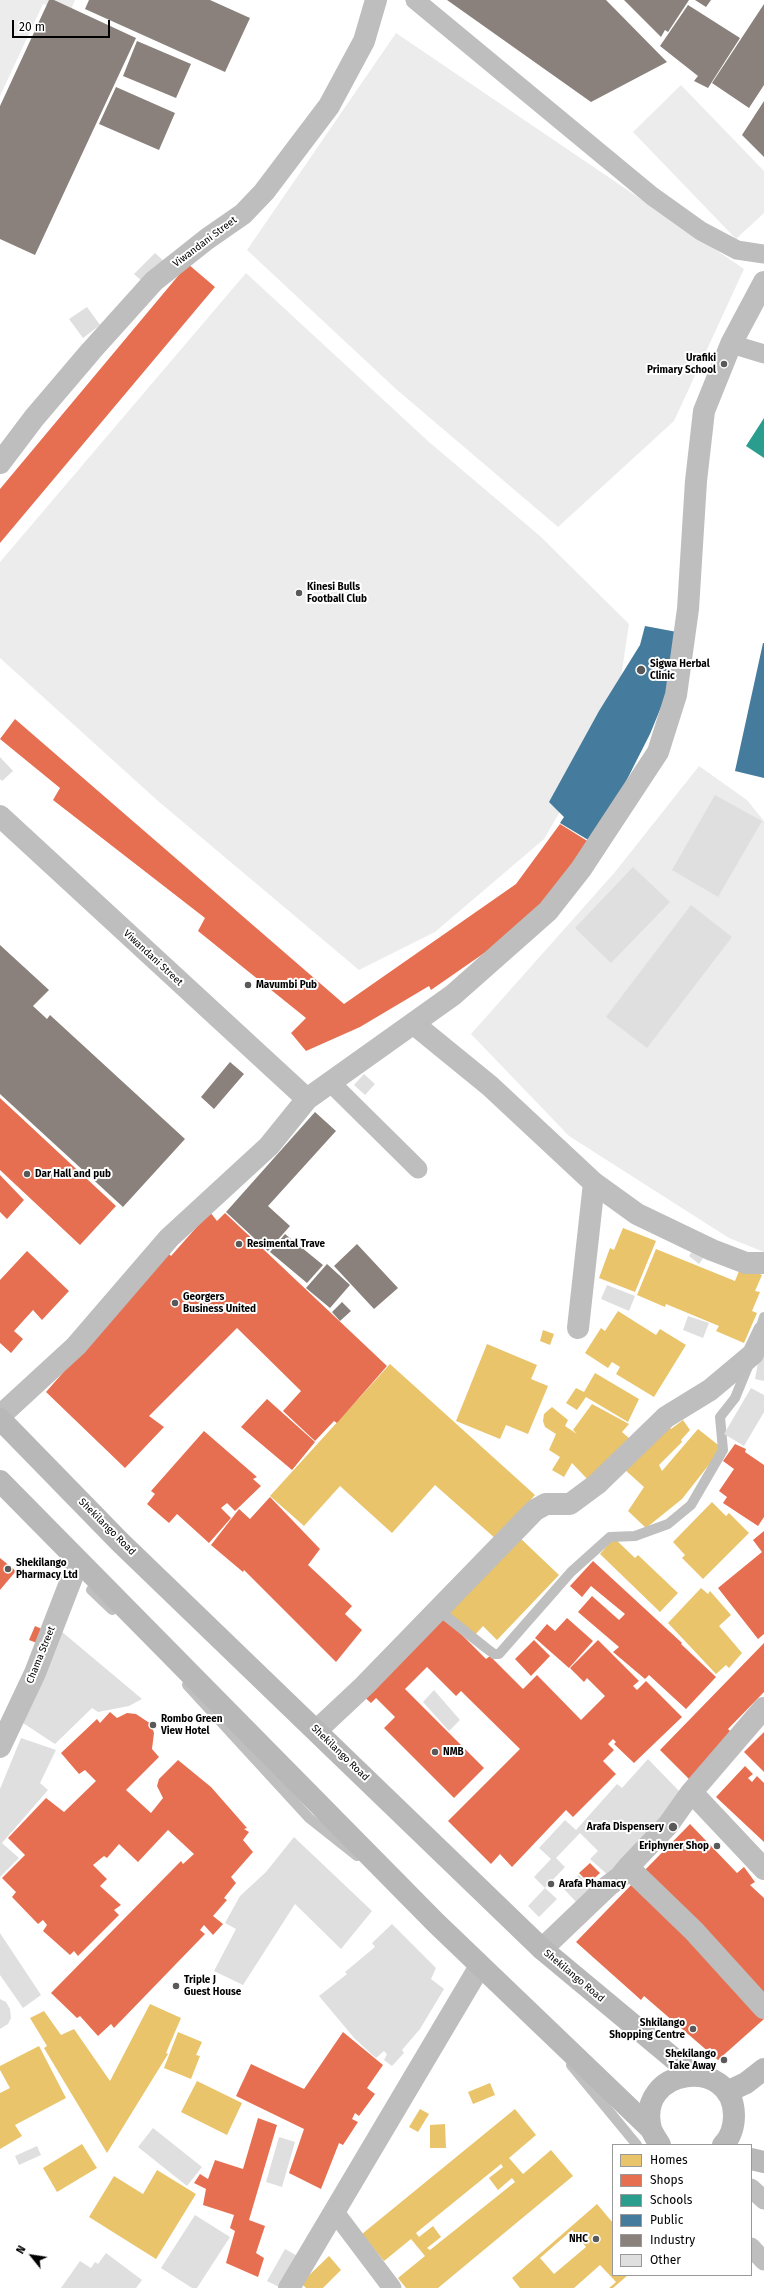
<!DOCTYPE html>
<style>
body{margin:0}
#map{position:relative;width:764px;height:2288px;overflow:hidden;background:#fff;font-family:"Fira Sans",sans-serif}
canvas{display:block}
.legend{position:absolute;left:612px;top:2144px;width:140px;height:132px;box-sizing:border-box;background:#fff;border:1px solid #999;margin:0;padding:5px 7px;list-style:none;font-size:12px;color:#000}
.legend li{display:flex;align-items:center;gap:8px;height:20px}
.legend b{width:20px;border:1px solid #999}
.north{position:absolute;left:12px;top:2236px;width:40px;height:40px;-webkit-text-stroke:3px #fff;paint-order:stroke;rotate:300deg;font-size:11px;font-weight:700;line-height:16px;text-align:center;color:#000}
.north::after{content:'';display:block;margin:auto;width:14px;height:18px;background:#000;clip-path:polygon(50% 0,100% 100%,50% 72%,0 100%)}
.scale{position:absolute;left:12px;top:20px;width:98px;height:18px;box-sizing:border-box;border:2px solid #000;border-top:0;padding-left:5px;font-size:12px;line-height:14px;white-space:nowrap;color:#000;-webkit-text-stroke:3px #fff;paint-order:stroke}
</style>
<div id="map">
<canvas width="764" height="2288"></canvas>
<ul class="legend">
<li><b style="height:11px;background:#e9c46a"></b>Homes</li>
<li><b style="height:11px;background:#e76f51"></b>Shops</li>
<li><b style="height:11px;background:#2a9d8f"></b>Schools</li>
<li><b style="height:11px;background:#457b9d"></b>Public</li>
<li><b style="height:11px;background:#8a817c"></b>Industry</li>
<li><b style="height:11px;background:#dfdfdf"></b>Other</li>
</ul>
<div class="north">N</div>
<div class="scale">20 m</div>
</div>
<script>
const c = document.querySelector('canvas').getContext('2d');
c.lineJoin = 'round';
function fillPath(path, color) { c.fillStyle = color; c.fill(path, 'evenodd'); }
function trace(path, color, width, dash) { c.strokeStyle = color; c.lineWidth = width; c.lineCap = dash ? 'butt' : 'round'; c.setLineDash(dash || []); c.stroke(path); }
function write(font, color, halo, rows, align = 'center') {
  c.font = font + ' "Fira Sans",sans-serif'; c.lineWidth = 4; c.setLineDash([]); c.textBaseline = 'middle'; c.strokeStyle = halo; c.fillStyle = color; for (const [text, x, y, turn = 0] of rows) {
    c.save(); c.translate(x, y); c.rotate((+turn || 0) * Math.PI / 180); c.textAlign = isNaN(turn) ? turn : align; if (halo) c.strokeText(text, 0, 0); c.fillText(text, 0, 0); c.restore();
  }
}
fillPath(new Path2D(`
 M 0,0 L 75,0 L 70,12 L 43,4 L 0,96 Z
 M 396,33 L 744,269 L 674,421 L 558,527 L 396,389 L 247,250 Z
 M 681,85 L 764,171 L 764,213 L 736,239 L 633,132 Z
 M 246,273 L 429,442 L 540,536 L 629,624 L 615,717 L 544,839 L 435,932 L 359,970 L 158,801 L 0,658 L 0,562 Z
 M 699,766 L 747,800 L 764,821 L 764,1252 L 729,1238 L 569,1136 L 471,1034 L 615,872 Z`), '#ececec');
fillPath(new Path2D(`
 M 623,1228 L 656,1241 L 635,1292 L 599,1278 L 610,1248 L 614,1250 Z
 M 656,1249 L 735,1281 L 741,1266 L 762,1275 L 755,1291 L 760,1292 L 752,1311 L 757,1313 L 744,1343 L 716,1331 L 719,1326 L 666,1304 L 665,1307 L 637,1295 Z
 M 618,1311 L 656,1335 L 660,1329 L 686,1345 L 654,1397 L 616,1374 L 620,1367 L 612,1362 L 608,1368 L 585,1353 L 601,1328 L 605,1331 Z
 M 543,1330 L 554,1334 L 550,1345 L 540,1341 Z
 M 487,1344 L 537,1365 L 531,1379 L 548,1386 L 528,1434 L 506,1425 L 500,1439 L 456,1421 Z
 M 390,1364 L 535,1495 L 496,1539 L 435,1485 L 392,1533 L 340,1486 L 304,1526 L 270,1496 Z
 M 595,1373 L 639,1399 L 628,1422 L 586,1397 L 577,1410 L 566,1403 L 576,1388 L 584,1392 Z
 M 592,1404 L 629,1424 L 622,1432 L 636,1444 L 592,1484 L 572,1463 L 564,1477 L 552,1470 L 560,1457 L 549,1450 L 556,1434 L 545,1427 L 543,1421 L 544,1414 L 552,1407 L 568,1420 L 565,1426 L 577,1434 L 573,1430 Z
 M 683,1420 L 690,1430 L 681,1440 L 682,1442 L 659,1465 L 662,1471 L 698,1429 L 722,1448 L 682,1499 L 646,1528 L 628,1511 L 644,1487 L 623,1468 L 667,1424 L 671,1429 Z
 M 712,1502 L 726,1516 L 729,1513 L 749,1533 L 703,1579 L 682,1558 L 685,1555 L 673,1542 Z
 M 518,1536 L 559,1575 L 497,1640 L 483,1626 L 474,1636 L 447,1611 Z
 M 614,1538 L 635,1558 L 638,1555 L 678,1593 L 660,1612 L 600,1554 Z
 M 701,1588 L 708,1594 L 710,1591 L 731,1615 L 719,1626 L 742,1653 L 729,1668 L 726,1665 L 716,1674 L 668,1623 Z
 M 150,2004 L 181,2018 L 166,2053 L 168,2054 L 107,2153 L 44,2048 L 47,2046 L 30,2018 L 44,2011 L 61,2035 L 74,2029 L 110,2081 Z
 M 178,2032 L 202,2042 L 196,2055 L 200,2056 L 191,2079 L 164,2068 Z
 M 39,2046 L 66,2098 L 15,2125 L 22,2136 L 0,2149 L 0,2093 L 10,2088 L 0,2070 L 0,2066 Z
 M 197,2081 L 242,2103 L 227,2135 L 181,2112 Z
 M 490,2083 L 495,2095 L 473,2104 L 468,2092 Z
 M 420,2109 L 429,2114 L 418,2132 L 409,2127 Z
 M 515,2109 L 536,2135 L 509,2158 L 523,2174 L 551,2150 L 573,2176 L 438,2288 L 406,2288 L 398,2278 L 425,2256 L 411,2239 L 384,2261 L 362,2234 ZM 501,2164 L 503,2167 L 489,2178 L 498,2190 L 512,2178 L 515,2182 L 430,2250 L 427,2248 L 441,2237 L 433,2226 L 419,2237 L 416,2233 Z
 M 445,2124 L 446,2148 L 430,2148 L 430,2125 Z
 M 82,2144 L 97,2168 L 57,2192 L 43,2168 Z
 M 157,2170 L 196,2194 L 156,2259 L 89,2217 L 114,2176 L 143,2194 Z
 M 597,2204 L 613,2223 L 613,2275 L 628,2275 L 613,2288 L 609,2288 L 616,2282 L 600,2265 L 574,2288 L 520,2288 L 512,2278 ZM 572,2230 L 586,2247 L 554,2274 L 540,2258 Z
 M 329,2256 L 341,2270 L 323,2288 L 306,2288 L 301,2283 Z`), '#e9c46a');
fillPath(new Path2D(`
 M 188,264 L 215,287 L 0,543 L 0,489 Z
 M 15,719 L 344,1004 L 516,884 L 560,824 L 589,842 L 526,924 L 431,990 L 429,986 L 360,1027 L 306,1051 L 291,1033 L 306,1018 L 198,931 L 205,918 L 53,800 L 60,788 L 0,739 Z
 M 0,1098 L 116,1206 L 80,1245 L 0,1170 Z
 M 0,1175 L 24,1200 L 7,1219 L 0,1212 Z
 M 210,1212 L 217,1221 L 225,1213 L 387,1366 L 337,1423 L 334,1421 L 315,1441 L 283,1411 L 301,1391 L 237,1328 L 149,1416 L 164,1427 L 125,1468 L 46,1392 L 168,1253 L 171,1256 Z
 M 27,1251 L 69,1291 L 42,1320 L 33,1310 L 14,1331 L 23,1339 L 11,1353 L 0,1343 L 0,1280 Z
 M 267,1399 L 315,1442 L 292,1470 L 241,1427 Z
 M 204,1431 L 257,1477 L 253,1479 L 261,1486 L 235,1511 L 227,1503 L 221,1508 L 231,1518 L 209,1543 L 177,1514 L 169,1523 L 147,1504 L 155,1494 L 151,1491 Z
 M 735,1444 L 746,1449 L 745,1452 L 764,1465 L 764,1517 L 758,1526 L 723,1503 L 727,1497 L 719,1491 L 734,1469 L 723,1461 Z
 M 270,1497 L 320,1549 L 308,1565 L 352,1606 L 345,1614 L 362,1630 L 336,1662 L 244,1570 L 243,1572 L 211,1545 L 239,1509 L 250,1519 Z
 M 764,1531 L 764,1634 L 758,1639 L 718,1588 L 762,1552 L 753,1540 Z
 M 0,1558 L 16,1571 L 0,1590 Z
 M 593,1561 L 682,1643 L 681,1644 L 716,1677 L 686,1709 L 649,1675 L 645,1679 L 613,1652 L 619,1647 L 578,1612 L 592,1596 L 619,1620 L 625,1614 L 591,1586 L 582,1597 L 570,1586 Z
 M 441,1614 L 486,1659 L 490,1656 L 523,1689 L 537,1675 L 581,1720 L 605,1696 L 587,1678 L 584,1682 L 570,1668 L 598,1640 L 639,1681 L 633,1686 L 637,1690 L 646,1681 L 682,1717 L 634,1763 L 614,1744 L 616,1742 L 613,1739 L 608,1744 L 614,1750 L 603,1761 L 616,1774 L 573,1817 L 566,1810 L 512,1867 L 500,1854 L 491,1864 L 448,1821 L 520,1749 L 461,1691 L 456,1696 L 427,1667 L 405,1689 L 484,1768 L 454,1798 L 384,1728 L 395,1717 L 376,1698 L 371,1703 L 361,1694 Z
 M 567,1618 L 593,1641 L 569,1668 L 535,1638 L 547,1624 L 555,1631 Z
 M 35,1626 L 42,1629 L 37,1643 L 29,1640 Z
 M 534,1640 L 550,1656 L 531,1676 L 515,1659 Z
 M 764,1643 L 764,1692 L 728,1729 L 733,1734 L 689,1779 L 660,1750 Z
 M 110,1712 L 117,1718 L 127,1713 L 136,1714 L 151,1724 L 154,1733 L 152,1749 L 159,1757 L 126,1790 L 151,1813 L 163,1798 L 157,1786 L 159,1779 L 178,1760 L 211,1787 L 247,1828 L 244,1829 L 249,1832 L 243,1840 L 253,1852 L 231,1877 L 236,1883 L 224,1898 L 227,1900 L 213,1916 L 223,1924 L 213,1935 L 204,1925 L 200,1930 L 205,1934 L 114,2028 L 111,2024 L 98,2036 L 80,2016 L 77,2018 L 51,1993 L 181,1861 L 183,1864 L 194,1854 L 168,1830 L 138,1862 L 119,1844 L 107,1858 L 104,1856 L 93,1865 L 107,1879 L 100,1886 L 121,1905 L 114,1910 L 119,1915 L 78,1956 L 74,1951 L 70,1955 L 43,1931 L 47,1925 L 43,1920 L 38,1924 L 12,1897 L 16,1892 L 2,1878 L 25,1855 L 8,1838 L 46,1798 L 64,1812 L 96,1781 L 85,1770 L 79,1774 L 61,1753 L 97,1719 L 100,1723 Z
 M 764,1732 L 764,1772 L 744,1752 Z
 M 745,1766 L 753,1774 L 748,1778 L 752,1782 L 757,1776 L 764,1783 L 764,1842 L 716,1797 Z
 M 690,1824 L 737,1873 L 744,1867 L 755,1882 L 750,1885 L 764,1898 L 764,2005 L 642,1873 Z
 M 590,1863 L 600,1873 L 589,1883 L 579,1873 Z
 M 635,1881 L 764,2010 L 764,2019 L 718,2060 L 644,1996 L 641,2000 L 576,1942 Z
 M 343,2032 L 383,2065 L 367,2088 L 375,2094 L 359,2116 L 355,2113 L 352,2119 L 358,2122 L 343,2145 L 339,2143 L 321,2189 L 289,2173 L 304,2129 L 236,2096 L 251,2064 L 304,2089 Z
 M 258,2118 L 277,2125 L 249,2220 L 265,2226 L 256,2253 L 264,2258 L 258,2277 L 226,2263 L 235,2231 L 230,2228 L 234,2215 L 203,2205 L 206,2189 L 194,2183 L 200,2174 L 208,2179 L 215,2160 L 243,2169 Z`), '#e76f51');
fillPath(new Path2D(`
 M 764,418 L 764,458 L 746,446 Z`), '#2a9d8f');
fillPath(new Path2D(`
 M 645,626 L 677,632 L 666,695 L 650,734 L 613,807 L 590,841 L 560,823 L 564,817 L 549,802 L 599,711 L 640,645 Z
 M 763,643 L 764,643 L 764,778 L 735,771 Z`), '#457b9d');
fillPath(new Path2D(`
 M 49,0 L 54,0 L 136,38 L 35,255 L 0,239 L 0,106 Z
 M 89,0 L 210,0 L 250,18 L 225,72 L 85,9 Z
 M 447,0 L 606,0 L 667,62 L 591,102 Z
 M 624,0 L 689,0 L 668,32 L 665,30 L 661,37 Z
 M 695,0 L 711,0 L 706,7 Z
 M 764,4 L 764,85 L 749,108 L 712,83 Z
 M 688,5 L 740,38 L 708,88 L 694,81 L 698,76 L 660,46 Z
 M 137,41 L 191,64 L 176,98 L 123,76 Z
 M 116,87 L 175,113 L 159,150 L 99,124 Z
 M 764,101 L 764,157 L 742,135 Z
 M 0,945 L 49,990 L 33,1006 L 47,1019 L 50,1015 L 185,1139 L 123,1207 L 0,1094 Z
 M 230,1062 L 244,1074 L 214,1109 L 201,1097 Z
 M 315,1112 L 336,1131 L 268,1206 L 290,1226 L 268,1251 L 226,1212 Z
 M 285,1234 L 323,1265 L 307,1283 L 270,1252 Z
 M 357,1244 L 398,1288 L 374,1309 L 334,1266 Z
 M 327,1264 L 350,1285 L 330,1308 L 306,1288 Z
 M 342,1302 L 351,1311 L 340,1321 L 332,1312 Z`), '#8a817c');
trace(new Path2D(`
 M 759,1333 L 764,1317
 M 91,1590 L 112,1610
 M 437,1609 L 486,1648 L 494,1654 L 499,1654 L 571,1572 L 610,1537 L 635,1536 L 668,1524 L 691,1505 L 723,1450 L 720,1417 L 735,1398 L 749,1364
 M 187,1685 L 309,1818 L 357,1856
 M 571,2065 L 637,2145`), '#bfbfbf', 10);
fillPath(new Path2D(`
 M 155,253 L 166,263 L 145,284 L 134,274 Z
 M 87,307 L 100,325 L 83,338 L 69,319 Z
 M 0,757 L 13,771 L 2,781 L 0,779 Z
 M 715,795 L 762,821 L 718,897 L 672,870 Z
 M 633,867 L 670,902 L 611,963 L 575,928 Z
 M 691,905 L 732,937 L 647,1048 L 606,1017 Z
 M 364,1074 L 375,1084 L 365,1095 L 354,1085 Z
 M 695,1247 L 706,1254 L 699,1264 L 689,1256 Z
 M 607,1285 L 635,1296 L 629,1311 L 601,1299 Z
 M 688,1316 L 709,1323 L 703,1338 L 683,1330 Z
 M 760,1352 L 764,1353 L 764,1381 L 755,1379 Z
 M 751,1388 L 764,1395 L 764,1412 L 744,1446 L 724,1434 Z
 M 61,1631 L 142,1699 L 129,1706 L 98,1712 L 92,1708 L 55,1744 L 23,1723 Z
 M 434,1690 L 460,1720 L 449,1731 L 423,1702 Z
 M 21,1738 L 56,1750 L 40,1783 L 48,1790 L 2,1843 L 19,1858 L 0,1877 L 0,1789 Z
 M 648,1759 L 679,1791 L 683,1797 L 609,1876 L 590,1859 L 598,1851 L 580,1833 L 556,1858 L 565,1867 L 545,1888 L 557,1899 L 539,1917 L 528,1906 L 545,1888 L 534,1877 L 551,1859 L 539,1848 L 565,1820 L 576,1830 L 617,1784 L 622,1788 Z
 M 294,1837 L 372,1911 L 341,1949 L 295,1904 L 243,1985 L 214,1971 L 236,1929 L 225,1923 L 240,1896 L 266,1872 Z
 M 579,1875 L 592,1889 L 578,1904 L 564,1889 Z
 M 392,1924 L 436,1968 L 431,1979 L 444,1989 L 420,2029 L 402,2050 L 404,2053 L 392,2066 L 384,2060 L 387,2054 L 384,2051 L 376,2058 L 355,2039 L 319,1996 L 347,1974 L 345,1972 L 375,1947 L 372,1943 Z
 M 0,1933 L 41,1995 L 23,2008 L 0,1975 Z
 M 0,1999 L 6,2002 L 10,2009 L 11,2018 L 8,2024 L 0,2029 Z
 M 153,2128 L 202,2167 L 187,2186 L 138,2147 Z
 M 279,2137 L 295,2142 L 282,2187 L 266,2182 Z
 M 37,2146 L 41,2155 L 19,2165 L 15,2156 Z
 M 195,2215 L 230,2237 L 197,2288 L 192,2288 L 161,2268 Z
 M 285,2249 L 301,2258 L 281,2288 L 267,2281 Z
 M 106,2253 L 142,2280 L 136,2288 L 61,2288 L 80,2261 L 91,2268 L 95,2262 L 98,2264 Z`), '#dfdfdf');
trace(new Path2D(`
 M 415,0 L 652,196 L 701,231 L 737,250 L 764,254
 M 731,344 L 764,354
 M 331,1083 L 418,1169
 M 751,2188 L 764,2200
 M 334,2211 L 392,2288
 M 751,2247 L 764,2261`), '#bebebe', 19);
trace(new Path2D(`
 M 0,463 L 34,418 L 91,351 L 154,281 L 207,239 L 243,214 L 264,192 L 329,106 L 364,41 L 376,0
 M 0,816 L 307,1099
 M 414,1024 L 490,1086 L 594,1183 L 637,1214 L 712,1250 L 746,1263 L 764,1263
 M 578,1328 L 594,1183
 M 0,1416 L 76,1346 L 169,1238 L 269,1146 L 307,1099 L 453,995 L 548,911 L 581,869 L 658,752 L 676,695 L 688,609 L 696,481 L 704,411 L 731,344 L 764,282
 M 317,1730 L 364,1686 L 535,1510 L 546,1504 L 570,1504 L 597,1484 L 666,1417 L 710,1390 L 753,1354 L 764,1331
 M 0,1747 L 35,1673 L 78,1562
 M 699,1800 L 764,1869
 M 634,1873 L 694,1931 L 764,2008
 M 542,1949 L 608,1886 L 620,1877 L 629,1866 L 668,1825 L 690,1794 L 764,1708
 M 289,2288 L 480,1966`), '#bebebe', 22);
trace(new Path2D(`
 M 0,1419 L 120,1542 L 542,1949 L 691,2073
 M 0,1481 L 436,1923 L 651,2129
 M 727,2092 L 746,2083 L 764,2069
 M 660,2145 C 657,2140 653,2134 651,2129 C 635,2067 733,2055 734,2115 C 734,2126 731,2137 723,2145
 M 751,2159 L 764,2162`), '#b8b8b8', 22);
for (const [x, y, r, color] of [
 [724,364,4,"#595959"],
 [299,593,4,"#595959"],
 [641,670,5,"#595959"],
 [248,985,4,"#595959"],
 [27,1174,4,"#595959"],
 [239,1244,4,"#595959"],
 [175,1303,4,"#595959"],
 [8,1569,4,"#595959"],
 [153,1725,4,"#595959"],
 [435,1752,4,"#595959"],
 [673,1827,5,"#595959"],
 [717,1846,4,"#595959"],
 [551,1884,4,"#595959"],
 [176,1986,4,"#595959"],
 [693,2029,4,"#595959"],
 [724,2060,4,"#595959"],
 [596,2239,4,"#595959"]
]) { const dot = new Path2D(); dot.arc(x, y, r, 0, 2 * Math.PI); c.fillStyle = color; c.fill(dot); trace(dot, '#fff', 1.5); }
write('10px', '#000', '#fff', [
 ["Viwandani Street",205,242,-37],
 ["Viwandani Street",153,958,43],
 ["Shekilango Road",107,1527,45],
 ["Chama Street",41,1655,-68],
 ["Shekilango Road",340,1753,44],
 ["Shekilango Road",574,1976,40]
]);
write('bold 10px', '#000', '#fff', [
 ["Urafiki",716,358,"right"],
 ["Primary School",716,370,"right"],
 ["Kinesi Bulls",307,587],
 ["Football Club",307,599],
 ["Sigwa Herbal",650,664],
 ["Clinic",650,676],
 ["Mavumbi Pub",256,985],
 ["Dar Hall and pub",35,1174],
 ["Resimental Trave",247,1244],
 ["Georgers",183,1297],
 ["Business United",183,1309],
 ["Shekilango",16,1563],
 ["Pharmacy Ltd",16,1575],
 ["Rombo Green",161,1719],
 ["View Hotel",161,1731],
 ["NMB",443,1752],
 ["Arafa Dispensery",664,1827,"right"],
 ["Eriphyner Shop",709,1846,"right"],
 ["Arafa Phamacy",559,1884],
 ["Triple J",184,1980],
 ["Guest House",184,1992],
 ["Shkilango",685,2023,"right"],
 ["Shopping Centre",685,2035,"right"],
 ["Shekilango",716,2054,"right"],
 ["Take Away",716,2066,"right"],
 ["NHC",588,2239,"right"]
], 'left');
</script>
